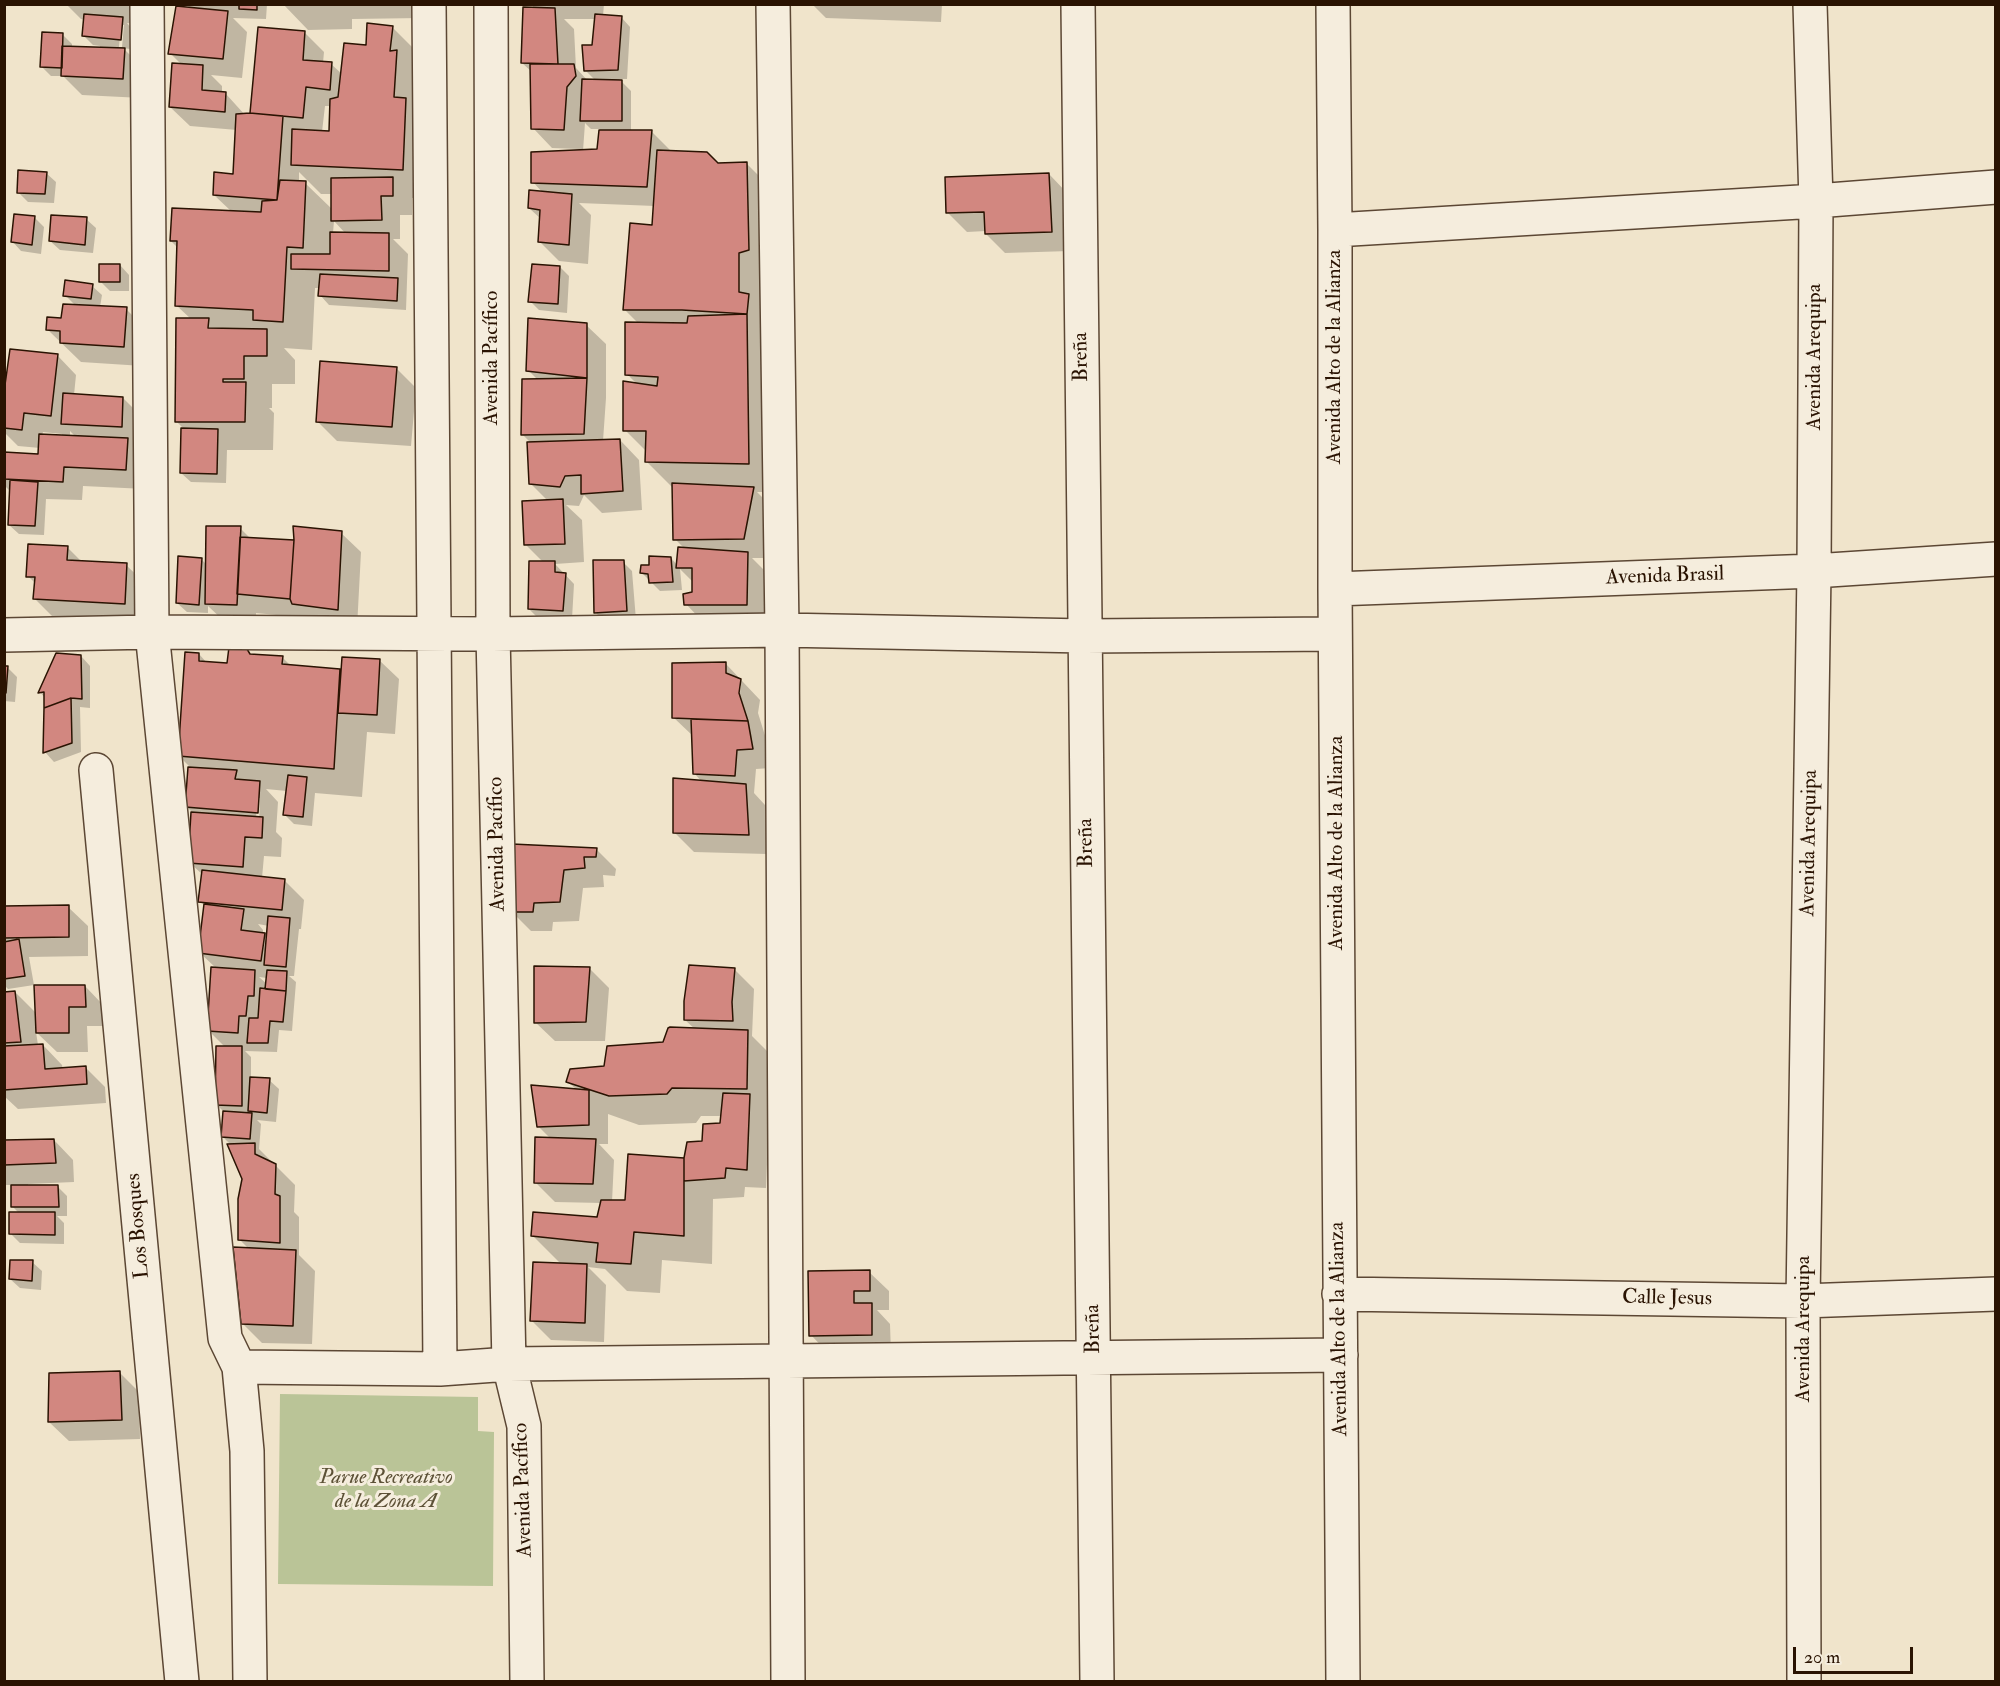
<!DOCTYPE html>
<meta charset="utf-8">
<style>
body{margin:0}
#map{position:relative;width:2000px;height:1686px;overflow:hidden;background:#f0e4cb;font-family:"IM FELL Double Pica",serif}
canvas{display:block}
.frame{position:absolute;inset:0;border:6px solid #2a1302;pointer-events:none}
.scale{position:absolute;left:1793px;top:1647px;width:120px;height:27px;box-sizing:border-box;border:3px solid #2a1302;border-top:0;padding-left:8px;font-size:18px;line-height:21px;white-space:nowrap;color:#2a1302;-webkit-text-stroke:4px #f5eddd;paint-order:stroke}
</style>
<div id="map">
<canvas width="2000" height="1686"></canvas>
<div class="frame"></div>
<div class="scale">20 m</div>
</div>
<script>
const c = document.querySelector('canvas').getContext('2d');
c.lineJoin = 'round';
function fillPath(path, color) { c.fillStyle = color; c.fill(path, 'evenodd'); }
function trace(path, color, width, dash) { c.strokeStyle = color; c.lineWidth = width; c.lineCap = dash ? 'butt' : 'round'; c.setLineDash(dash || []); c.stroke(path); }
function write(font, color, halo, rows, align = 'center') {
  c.font = font + ' "IM FELL Double Pica",serif'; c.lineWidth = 6; c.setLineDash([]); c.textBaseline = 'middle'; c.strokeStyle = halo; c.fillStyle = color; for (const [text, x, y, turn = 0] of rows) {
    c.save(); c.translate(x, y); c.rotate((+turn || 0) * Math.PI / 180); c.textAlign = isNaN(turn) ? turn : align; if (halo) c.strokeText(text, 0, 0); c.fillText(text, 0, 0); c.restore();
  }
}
fillPath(new Path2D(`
 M 280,1394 L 478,1397 L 478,1431 L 494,1432 L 493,1586 L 278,1584 Z`), '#bac497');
fillPath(new Path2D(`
 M 66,4 L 143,4 L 141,24 L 127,23 L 131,28 L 130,49 L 123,48 L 144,69 L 142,98 L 82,95 L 63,76 L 51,76 L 41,66 L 62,34 L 72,44 L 72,48 L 100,49 L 100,46 L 93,45 L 84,36 L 85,20 L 81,19 ZM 121,25 L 124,25 L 122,47 L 119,47 Z
 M 186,4 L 267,4 L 266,19 L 233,18 L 247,32 L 242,78 L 211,75 L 222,86 L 222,93 L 226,94 L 245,115 L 251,115 L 305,33 L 324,52 L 323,63 L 331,64 L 342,74 L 367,47 L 392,27 L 421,56 L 431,199 L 412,198 L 412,215 L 400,215 L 400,239 L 393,239 L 408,254 L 406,310 L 329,305 L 320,295 L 320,288 L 315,288 L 312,350 L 284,348 L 295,360 L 295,384 L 272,384 L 272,408 L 269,408 L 274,413 L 273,450 L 227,450 L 226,483 L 191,482 L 181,473 L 185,430 L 176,421 L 191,319 L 177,306 L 178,248 L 171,241 L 232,212 L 214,195 L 234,175 L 237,130 L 190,126 L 170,107 L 182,65 L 170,53 L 191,9 ZM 325,106 L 331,106 L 330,133 L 322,132 ZM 299,172 L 321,194 L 332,194 L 333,210 L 305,183 L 299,182 ZM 334,221 L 346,234 L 333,233 Z
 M 283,4 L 421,4 L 421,18 L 352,19 L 352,29 L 308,30 Z
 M 531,4 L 604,4 L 603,16 L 621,17 L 630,27 L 627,79 L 619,79 L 631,91 L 631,132 L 652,132 L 672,152 L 717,165 L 746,163 L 775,192 L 777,492 L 757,492 L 772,507 L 764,558 L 752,558 L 767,573 L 766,624 L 705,624 L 686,604 L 693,593 L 693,582 L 680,569 L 682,590 L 660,591 L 642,573 L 651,567 L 671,558 L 678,566 L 685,549 L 675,539 L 674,489 L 647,462 L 647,452 L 625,430 L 638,385 L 627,374 L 639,324 L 625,310 L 654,226 L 655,206 L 579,203 L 591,215 L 588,264 L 559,261 L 540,242 L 541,219 L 529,208 L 543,193 L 533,182 L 579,151 L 579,149 L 552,148 L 533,128 L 532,72 L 522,63 L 535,9 ZM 564,19 L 596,19 L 594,47 L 585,70 L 596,81 L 588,81 L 576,68 L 574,29 ZM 585,123 L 591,129 L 600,129 L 599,150 L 583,151 Z
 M 812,4 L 942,4 L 941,22 L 826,18 Z
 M 46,173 L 56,182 L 54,203 L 28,202 L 18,192 Z
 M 1049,174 L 1068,194 L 1070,251 L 1005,253 L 986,234 L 986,231 L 967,232 L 947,212 Z
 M 35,218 L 44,227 L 41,254 L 21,251 L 12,241 Z
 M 86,219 L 96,228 L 93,253 L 60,250 L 50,241 Z
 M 120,265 L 129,275 L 129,291 L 110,291 L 100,281 Z
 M 560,267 L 569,276 L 567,313 L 539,310 L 530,301 Z
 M 92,286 L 102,295 L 100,307 L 126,309 L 145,328 L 143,366 L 81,362 L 48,330 L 63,320 L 76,306 L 65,295 Z
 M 586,325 L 606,344 L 606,398 L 603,441 L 620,440 L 639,460 L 642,510 L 602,513 L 584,495 L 579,506 L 566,505 L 582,520 L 584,562 L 555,564 L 574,584 L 572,619 L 538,618 L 529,609 L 544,563 L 526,545 L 548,501 L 531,484 L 532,444 L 523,435 L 538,380 L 528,370 Z
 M 57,355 L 76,375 L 74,395 L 123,398 L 142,417 L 141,446 L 133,446 L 147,459 L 145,489 L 83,486 L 82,500 L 46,499 L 44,535 L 19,534 L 9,525 L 11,492 L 4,485 L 4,454 L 40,455 L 40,448 L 18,446 L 4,432 L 4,395 ZM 70,431 L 76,437 L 70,437 ZM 43,432 L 62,434 L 62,436 L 42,435 Z
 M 396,368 L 416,388 L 411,446 L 337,441 L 317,421 Z
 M 240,528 L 251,539 L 296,542 L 341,533 L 361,552 L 357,628 L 307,618 L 256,613 L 256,624 L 226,623 L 208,606 L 208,613 L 187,612 L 177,603 L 201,559 L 207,565 Z
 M 67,547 L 82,562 L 126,565 L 146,584 L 144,623 L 54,618 L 35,599 L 36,584 L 28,576 Z
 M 623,562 L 632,571 L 636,620 L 604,621 L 595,612 Z
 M 199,654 L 207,663 L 229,664 L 251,655 L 282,657 L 291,666 L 340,670 L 342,673 L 379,660 L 399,679 L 395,734 L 367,732 L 362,797 L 315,793 L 312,826 L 294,824 L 285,815 L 287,791 L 266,789 L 278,802 L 276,832 L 282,838 L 281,857 L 264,856 L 262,878 L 285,881 L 304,900 L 301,929 L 299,929 L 294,976 L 289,976 L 296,982 L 292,1031 L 279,1030 L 277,1052 L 245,1051 L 251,1057 L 251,1079 L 269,1080 L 279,1089 L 276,1122 L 257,1120 L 261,1124 L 259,1149 L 295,1185 L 294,1212 L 299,1217 L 299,1255 L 315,1271 L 312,1344 L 262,1343 L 242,1323 L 250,1250 L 240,1240 L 243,1179 L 231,1145 L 223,1137 L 225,1113 L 217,1105 L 225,1047 L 209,1031 L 217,969 L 199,952 L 205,906 L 200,901 L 203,875 L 190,863 L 193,813 L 187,807 L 192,769 L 179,756 ZM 257,798 L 260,798 L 259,821 L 256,820 ZM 258,924 L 269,926 L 268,937 L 263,934 L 263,930 ZM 259,977 L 267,978 L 267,984 Z
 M 81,656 L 90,666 L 90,708 L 80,707 L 81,752 L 54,762 L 45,752 L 45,698 L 40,692 Z
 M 726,664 L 760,700 L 758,713 L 767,742 L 771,768 L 756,769 L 754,793 L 765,805 L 767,854 L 694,852 L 675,833 L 702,782 L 695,774 L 693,736 L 673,717 ZM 739,683 L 741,686 L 739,700 L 737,700 Z
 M 4,668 L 8,668 L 17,677 L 15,702 L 4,701 Z
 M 514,846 L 596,849 L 616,869 L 615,876 L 603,875 L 604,887 L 583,888 L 579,921 L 553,922 L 552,931 L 531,931 L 511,911 Z
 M 4,906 L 68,907 L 88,926 L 88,956 L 29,957 L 34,985 L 8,989 L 4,985 Z
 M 589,968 L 609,988 L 605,1041 L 555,1041 L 535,1022 Z
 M 734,969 L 754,989 L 752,1036 L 776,1060 L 769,1117 L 766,1188 L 745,1187 L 744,1197 L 713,1199 L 712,1264 L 662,1260 L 660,1293 L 627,1291 L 605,1269 L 588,1267 L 606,1285 L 604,1342 L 551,1340 L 532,1321 L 562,1265 L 532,1235 L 598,1218 L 602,1203 L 555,1202 L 535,1182 L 551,1139 L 539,1127 L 577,1090 L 568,1082 L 696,1030 L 685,1020 ZM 608,1114 L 639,1125 L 696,1123 L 701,1116 L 722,1116 L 722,1124 L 686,1160 L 626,1201 L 612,1202 L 614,1160 L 599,1144 L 608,1144 Z
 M 85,986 L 104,1006 L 105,1026 L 87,1026 L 88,1052 L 57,1052 L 36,1032 L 38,1045 L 43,1045 L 62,1065 L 63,1069 L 86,1068 L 105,1087 L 106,1103 L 18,1109 L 4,1096 L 4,993 L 15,992 L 37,1014 Z
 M 54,1140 L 73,1160 L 74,1182 L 28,1184 L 28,1187 L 58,1187 L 67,1196 L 67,1216 L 57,1216 L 64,1223 L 64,1244 L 20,1243 L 11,1234 L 19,1213 L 13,1207 L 12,1185 L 4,1185 L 4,1142 Z
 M 32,1262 L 42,1271 L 41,1290 L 20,1288 L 10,1279 Z
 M 869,1272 L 889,1291 L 889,1310 L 877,1310 L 890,1324 L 891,1354 L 830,1355 L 811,1335 Z
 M 120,1373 L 139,1392 L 140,1439 L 69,1441 L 49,1422 Z`), '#0003');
const building = new Path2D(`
 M 239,4 L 257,4 L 257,10 L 239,9 Z
 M 176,6 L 228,11 L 223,59 L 168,54 Z
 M 523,7 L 555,8 L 558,64 L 521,63 Z
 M 84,14 L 123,17 L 121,40 L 82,36 Z
 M 595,14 L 622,16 L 618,70 L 584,71 L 582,45 L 592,45 Z
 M 367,23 L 393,26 L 390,51 L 397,50 L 394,97 L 406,98 L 403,170 L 291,165 L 292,129 L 329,131 L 330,99 L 338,97 L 344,43 L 366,45 Z
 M 258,27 L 305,31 L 303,60 L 332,62 L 330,90 L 306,87 L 303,118 L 250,113 Z
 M 42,32 L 63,33 L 62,68 L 40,67 Z
 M 62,46 L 125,48 L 123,79 L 61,76 Z
 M 172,63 L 203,65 L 202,90 L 226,92 L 225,112 L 169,107 Z
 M 530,64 L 574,64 L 576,76 L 567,87 L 564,130 L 531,129 Z
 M 582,79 L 622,80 L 622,121 L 580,121 Z
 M 250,113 L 283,116 L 277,200 L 213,195 L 214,172 L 233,174 L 236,114 Z
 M 599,130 L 652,130 L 647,187 L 531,183 L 531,152 L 597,149 Z
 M 657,150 L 707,152 L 718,163 L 747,162 L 749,250 L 739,253 L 739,292 L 749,294 L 747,314 L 682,310 L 623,310 L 630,223 L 652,225 Z
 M 18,170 L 47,172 L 45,194 L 17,193 Z
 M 1049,173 L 1052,232 L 985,234 L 984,212 L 946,213 L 945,177 Z
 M 393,177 L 393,196 L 381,196 L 382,220 L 331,221 L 331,178 Z
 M 280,180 L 306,181 L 303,248 L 287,247 L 283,322 L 253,320 L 253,310 L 175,306 L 177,241 L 170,241 L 172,208 L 261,212 L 262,201 L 277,200 Z
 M 529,190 L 572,194 L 569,245 L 538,242 L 540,210 L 528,208 Z
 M 14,214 L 35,216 L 32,245 L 11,242 Z
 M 51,215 L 87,217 L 85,245 L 49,241 Z
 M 330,232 L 389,233 L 389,271 L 291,269 L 291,254 L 330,254 Z
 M 99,264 L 120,264 L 120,282 L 99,282 Z
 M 532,264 L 560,266 L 558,304 L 528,302 Z
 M 320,274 L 398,278 L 397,301 L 318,296 Z
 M 65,280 L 93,284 L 91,299 L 63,296 Z
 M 63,304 L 127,307 L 124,347 L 60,343 L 60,331 L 46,330 L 47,317 L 61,318 Z
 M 747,314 L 749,464 L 645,462 L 646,431 L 623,431 L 623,381 L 657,386 L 658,377 L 625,375 L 625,322 L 687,323 L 688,316 Z
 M 176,318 L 209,318 L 208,328 L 267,329 L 267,356 L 244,356 L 244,379 L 223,379 L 223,382 L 246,382 L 245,422 L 175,422 Z
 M 528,318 L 587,323 L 587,378 L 526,371 Z
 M 10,349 L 58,354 L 51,416 L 24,413 L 22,430 L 4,428 L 4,392 Z
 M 320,361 L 397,367 L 392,427 L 316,422 Z
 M 587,378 L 584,434 L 521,435 L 522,379 Z
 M 63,393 L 123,397 L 122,427 L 61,424 Z
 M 181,428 L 218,429 L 217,474 L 180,473 Z
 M 39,434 L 128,438 L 126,470 L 64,467 L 63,482 L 4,479 L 4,452 L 38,454 Z
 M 620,439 L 623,491 L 581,494 L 581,475 L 565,476 L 560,487 L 529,484 L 527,442 Z
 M 10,480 L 38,482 L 35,526 L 8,525 Z
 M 672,483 L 754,487 L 744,539 L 673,540 Z
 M 563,499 L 565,544 L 524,545 L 522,501 Z
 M 206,526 L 241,526 L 237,605 L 205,604 Z
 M 293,526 L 342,531 L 338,610 L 292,604 L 290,599 L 294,540 Z
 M 240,537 L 294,540 L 290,599 L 237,594 Z
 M 28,544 L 68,546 L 67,560 L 127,563 L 125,604 L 33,599 L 35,577 L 26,577 Z
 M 678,547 L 748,552 L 747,605 L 684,605 L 683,594 L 692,592 L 692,568 L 676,568 Z
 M 178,556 L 202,558 L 199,605 L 176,603 Z
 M 649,556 L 671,557 L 673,582 L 649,583 L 648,574 L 640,573 L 641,565 L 649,565 Z
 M 593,560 L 624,560 L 627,611 L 594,613 Z
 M 529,561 L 555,561 L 555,572 L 566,573 L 563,611 L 528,609 Z
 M 229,647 L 247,649 L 250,654 L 283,656 L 282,664 L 340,669 L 334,769 L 178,756 L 185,652 L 199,653 L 199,661 L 227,663 Z
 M 56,653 L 81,655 L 82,699 L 71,698 L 44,708 L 44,692 L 38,693 Z
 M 342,657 L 380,659 L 377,715 L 338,713 Z
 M 726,662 L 726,673 L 741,679 L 739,693 L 748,721 L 672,718 L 672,663 Z
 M 4,666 L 8,666 L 6,693 L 4,693 Z
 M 71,698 L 72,743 L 43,753 L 44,708 Z
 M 691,719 L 748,721 L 753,749 L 737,750 L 735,776 L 693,774 Z
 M 188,767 L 237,770 L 235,779 L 260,781 L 258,813 L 185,807 Z
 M 288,775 L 307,777 L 303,817 L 283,815 Z
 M 673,778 L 746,784 L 749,835 L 673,833 Z
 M 191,812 L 263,817 L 262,838 L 245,837 L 243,867 L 188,863 Z
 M 512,844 L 597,848 L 596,857 L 584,857 L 585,868 L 564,870 L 560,902 L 534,903 L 533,912 L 510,912 Z
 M 202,870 L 285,879 L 282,910 L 198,902 Z
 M 204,904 L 244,909 L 241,930 L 265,933 L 261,961 L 198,953 Z
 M 69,905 L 69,937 L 4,938 L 4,906 Z
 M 268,916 L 290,918 L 286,967 L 264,965 Z
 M 19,939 L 25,976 L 4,979 L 4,942 Z
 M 689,965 L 735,968 L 732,1002 L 733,1021 L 684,1020 L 684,1001 Z
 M 534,966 L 590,967 L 586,1022 L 534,1023 Z
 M 211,967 L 255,970 L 254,996 L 248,996 L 246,1016 L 239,1016 L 238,1033 L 207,1031 Z
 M 267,970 L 287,971 L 286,991 L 265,989 Z
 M 34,985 L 85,985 L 86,1007 L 69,1007 L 69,1033 L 36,1033 Z
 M 260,988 L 286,991 L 283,1022 L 270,1021 L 268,1043 L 247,1043 L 249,1018 L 258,1018 Z
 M 15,991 L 21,1042 L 4,1043 L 4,992 Z
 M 670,1027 L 748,1030 L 747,1089 L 672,1088 L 667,1094 L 609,1096 L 566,1082 L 570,1069 L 604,1066 L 607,1046 L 663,1042 L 668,1028 Z
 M 43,1044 L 45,1069 L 86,1066 L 87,1084 L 4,1090 L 4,1046 Z
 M 216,1046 L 242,1046 L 242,1106 L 215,1105 Z
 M 250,1077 L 270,1078 L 267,1113 L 248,1111 Z
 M 531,1085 L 589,1090 L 589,1125 L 537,1127 Z
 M 723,1093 L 750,1094 L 747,1170 L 726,1168 L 725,1178 L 684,1181 L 684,1158 L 687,1142 L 702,1141 L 703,1124 L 720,1123 Z
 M 223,1111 L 252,1113 L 250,1139 L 221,1137 Z
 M 535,1137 L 596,1139 L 593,1184 L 534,1183 Z
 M 54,1139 L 56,1163 L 4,1165 L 4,1140 Z
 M 255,1143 L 255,1154 L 276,1164 L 275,1194 L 280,1196 L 280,1243 L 238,1240 L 238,1199 L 242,1179 L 227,1144 Z
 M 628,1154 L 684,1158 L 684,1236 L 634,1232 L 631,1264 L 596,1262 L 598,1243 L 531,1236 L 533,1212 L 597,1217 L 601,1200 L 625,1200 Z
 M 11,1185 L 58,1185 L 59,1207 L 11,1207 Z
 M 9,1212 L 55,1212 L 55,1235 L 9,1234 Z
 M 233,1247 L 296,1250 L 293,1326 L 241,1324 Z
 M 10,1260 L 33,1260 L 32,1281 L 9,1279 Z
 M 533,1262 L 587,1264 L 585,1323 L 530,1321 Z
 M 870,1270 L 870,1291 L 854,1291 L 854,1303 L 872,1303 L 872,1335 L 809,1336 L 808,1271 Z
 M 120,1371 L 122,1420 L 48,1422 L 49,1373 Z`);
fillPath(building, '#d28780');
trace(building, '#2a1302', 1.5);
const minor = new Path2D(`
 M 147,4 L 152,632 L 225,1338 L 239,1367 L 247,1451 L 250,1682
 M 429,4 L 440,1369
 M 491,4 L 493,634 L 509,1364 L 524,1426 L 527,1682
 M 773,4 L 782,630 L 788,1682
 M 1078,4 L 1097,1682
 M 1333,4 L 1335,230 L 1335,589 L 1343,1682
 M 1335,230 L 1816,201 L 1996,187
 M 1335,589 L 1814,571 L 1996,559
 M 4,635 L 152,632 L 493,634 L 782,630 L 1085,636 L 1335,634
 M 96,770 L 182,1682
 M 1339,1294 L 1803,1301 L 1996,1294
 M 239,1367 L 440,1369 L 509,1364 L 1341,1355
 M 1804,1682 L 1803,1301 L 1814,571 L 1816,201 L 1810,4`);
trace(minor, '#5c4734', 36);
trace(minor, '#f5eddd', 33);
write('21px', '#2a1302', '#f5eddd', [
 ["Breña",1082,357,-91],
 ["Avenida Alto de la Alianza",1335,357,-90],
 ["Avenida Arequipa",1815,357,-90],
 ["Avenida Pacífico",492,358,-90],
 ["Avenida Brasil",1665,577,-2],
 ["Breña",1087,843,-91],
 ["Avenida Alto de la Alianza",1337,843,-90],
 ["Avenida Arequipa",1810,843,-89],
 ["Avenida Pacífico",498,844,-91],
 ["Los Bosques",139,1226,-95],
 ["Calle Jesus",1667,1299,1],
 ["Breña",1094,1329,-91],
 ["Avenida Alto de la Alianza",1340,1329,-91],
 ["Avenida Arequipa",1804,1329,-90],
 ["Avenida Pacífico",524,1490,-92]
]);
write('italic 21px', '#5c5136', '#f5eddd', [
 ["Parue Recreativo",386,1478],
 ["de la Zona A",386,1502]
]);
</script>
